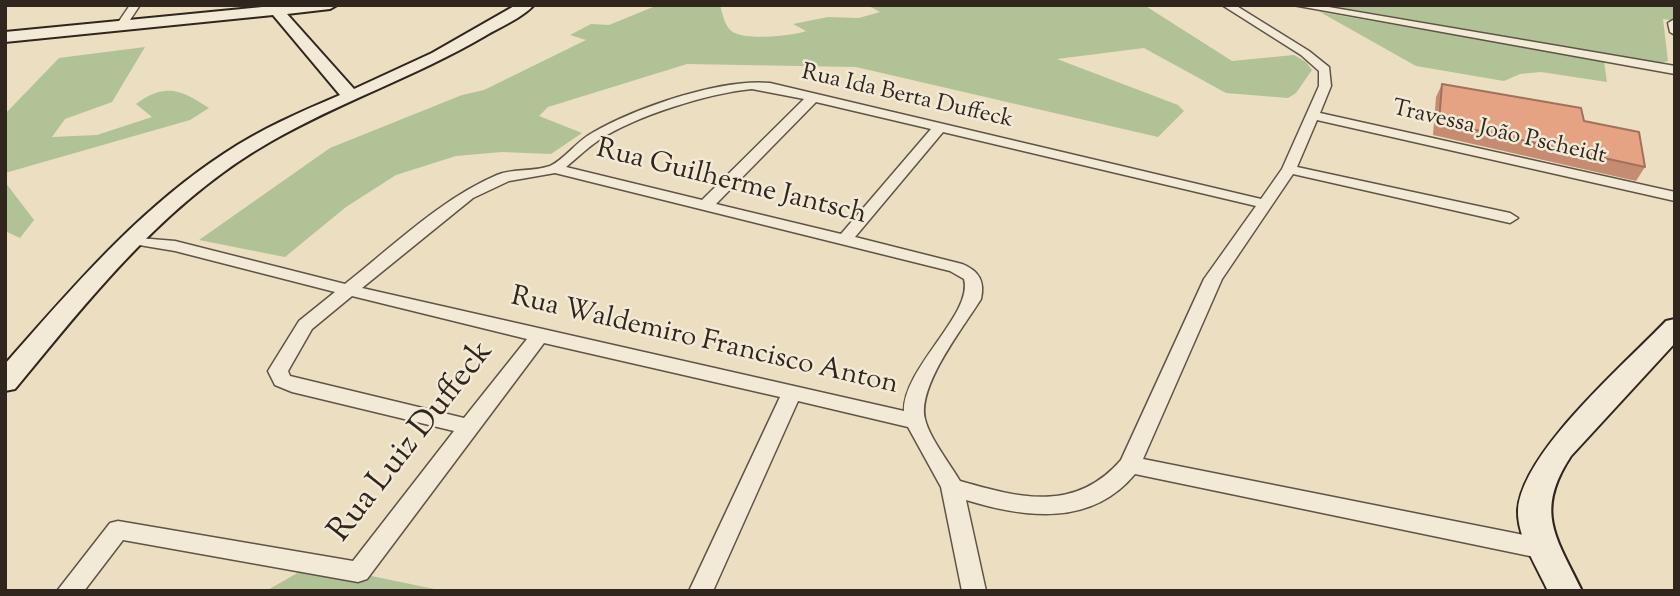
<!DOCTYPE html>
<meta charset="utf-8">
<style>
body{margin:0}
#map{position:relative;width:1680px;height:596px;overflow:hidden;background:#ebdec1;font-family:"Sorts Mill Goudy",serif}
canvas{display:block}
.frame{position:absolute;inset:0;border:7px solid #30261d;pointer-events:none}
</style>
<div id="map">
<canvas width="1680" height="596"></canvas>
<div class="frame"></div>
</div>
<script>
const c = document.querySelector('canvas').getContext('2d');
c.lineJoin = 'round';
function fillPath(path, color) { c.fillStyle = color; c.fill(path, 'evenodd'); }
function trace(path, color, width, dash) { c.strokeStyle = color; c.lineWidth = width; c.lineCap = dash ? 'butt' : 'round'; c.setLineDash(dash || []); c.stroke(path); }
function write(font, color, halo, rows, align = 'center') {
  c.font = font + ' "Sorts Mill Goudy",serif'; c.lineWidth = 5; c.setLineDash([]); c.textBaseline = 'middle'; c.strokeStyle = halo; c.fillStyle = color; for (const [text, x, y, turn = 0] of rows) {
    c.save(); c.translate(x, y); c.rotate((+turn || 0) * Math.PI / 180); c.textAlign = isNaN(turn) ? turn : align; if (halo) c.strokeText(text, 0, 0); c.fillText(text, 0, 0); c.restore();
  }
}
fillPath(new Path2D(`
 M 658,5 L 720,5 C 723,15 725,29 735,33 C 750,40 792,36 806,31 L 793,24 L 828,17 L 859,18 L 880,12 L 867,5 L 1144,5 L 1232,61 L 1294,55 L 1306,62 L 1312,70 L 1296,93 L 1288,98 L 1226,93 L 1144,48 L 1057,59 L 1178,105 L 1184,111 L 1158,137 L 856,67 L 687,64 L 548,107 L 539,116 L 582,133 L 551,154 L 502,152 L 456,156 L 396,175 L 346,207 L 285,257 L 199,240 L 330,148 L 462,95 L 484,90 L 586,40 L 570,35 L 591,24 L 609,25 Z
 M 1327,5 L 1675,5 L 1675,21 L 1663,19 L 1668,61 L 1660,63 Z
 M 1320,12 L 1604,61 L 1607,82 L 1541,72 L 1520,74 L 1504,81 L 1416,66 Z
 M 145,47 L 112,102 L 65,119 L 52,137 L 97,135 L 152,117 L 136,104 C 165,82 182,90 209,108 L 190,120 L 5,173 L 5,114 L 59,58 Z
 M 5,182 L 34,220 L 20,238 L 5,231 Z
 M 313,564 L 444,591 L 266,591 Z`), '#b1c297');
const street = new Path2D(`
 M 130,5 L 140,5 L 124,29 L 116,29 L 115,27 Z
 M 1222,5 L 1235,5 L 1309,51 L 1329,67 L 1331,86 L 1320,113 L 1675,192 L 1675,201 L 1317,120 L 1297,167 L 1510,213 L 1518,218 L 1510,223 L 1293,174 L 1222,279 L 1143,459 L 1544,539 L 1552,542 L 1556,549 L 1552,556 L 1544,559 L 1135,474 C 1091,527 1025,518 966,500 L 986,591 L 962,591 L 941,487 L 908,427 L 798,401 L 713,591 L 689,591 L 780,397 L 544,343 L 367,579 L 358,582 L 123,540 L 84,591 L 57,591 L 110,523 L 118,521 L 353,561 L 454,431 L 292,392 L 275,385 L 268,371 L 299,321 L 335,292 L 175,251 L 127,243 L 125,240 L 127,237 L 175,241 L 345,284 C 393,246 441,199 497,175 C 514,168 533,172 550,166 C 565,159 577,141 592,133 C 635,108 721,78 770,83 L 1261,199 L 1282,169 L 1319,86 L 1319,71 L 1301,55 ZM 752,89 L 804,99 L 702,200 L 566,167 C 577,158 587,148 599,140 C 635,116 709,93 752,89 ZM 816,102 L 931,129 L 841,234 L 716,204 ZM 943,132 L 1256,206 L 1204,279 L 1121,460 C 1075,513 1020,498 960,481 C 950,464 929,437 925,419 C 917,386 963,328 981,299 C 985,281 979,271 962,264 L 855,237 ZM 555,173 L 950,271 L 964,279 C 974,313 903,368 904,411 L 362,288 L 473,198 L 509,181 ZM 352,296 L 527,339 L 464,418 L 290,376 L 288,371 L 312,329 Z
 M 1293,5 L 1317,5 L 1675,66 L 1675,74 Z
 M 1673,20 L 1675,20 L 1675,35 L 1670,32 L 1668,23 Z`);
const secondary = new Path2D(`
 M 283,5 L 337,5 L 330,9 L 287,14 L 354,89 L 432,53 L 516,5 L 534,5 C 522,18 500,27 485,36 C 415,77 339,102 270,142 C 166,201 90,298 15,389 L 5,391 L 5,364 C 72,288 139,209 225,153 C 261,129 300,112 340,95 L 273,15 L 5,42 L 5,32 Z
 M 1675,319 L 1675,343 L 1571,456 C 1534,512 1556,537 1582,591 L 1548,591 C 1537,567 1517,537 1518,510 C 1522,452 1625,364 1666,321 Z`);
trace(street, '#5f5446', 3);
trace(secondary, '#30261d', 4);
fillPath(street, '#f2ead7');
fillPath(secondary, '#f2ead7');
fillPath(new Path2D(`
 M 1442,84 L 1584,121 L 1645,167 L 1636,181 L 1433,135 L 1436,97 Z`), '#c58c71');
const building = new Path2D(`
 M 1442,84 L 1581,108 L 1584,121 L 1639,132 L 1645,167 L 1439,122 Z`);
fillPath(building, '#e5a383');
trace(building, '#a0725c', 2);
write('23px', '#30261d', '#f2ead7', [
 ["Rua Ida Berta Duffeck",907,98,13],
 ["Travessa João Pscheidt",1499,134,13]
]);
write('28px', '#30261d', '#f2ead7', [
 ["Rua Guilherme Jantsch",731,184,14],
 ["Rua Waldemiro Francisco Anton",704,343,13]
]);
write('33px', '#30261d', '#f2ead7', [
 ["Rua Luiz Duffeck",413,443,-52]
]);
</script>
